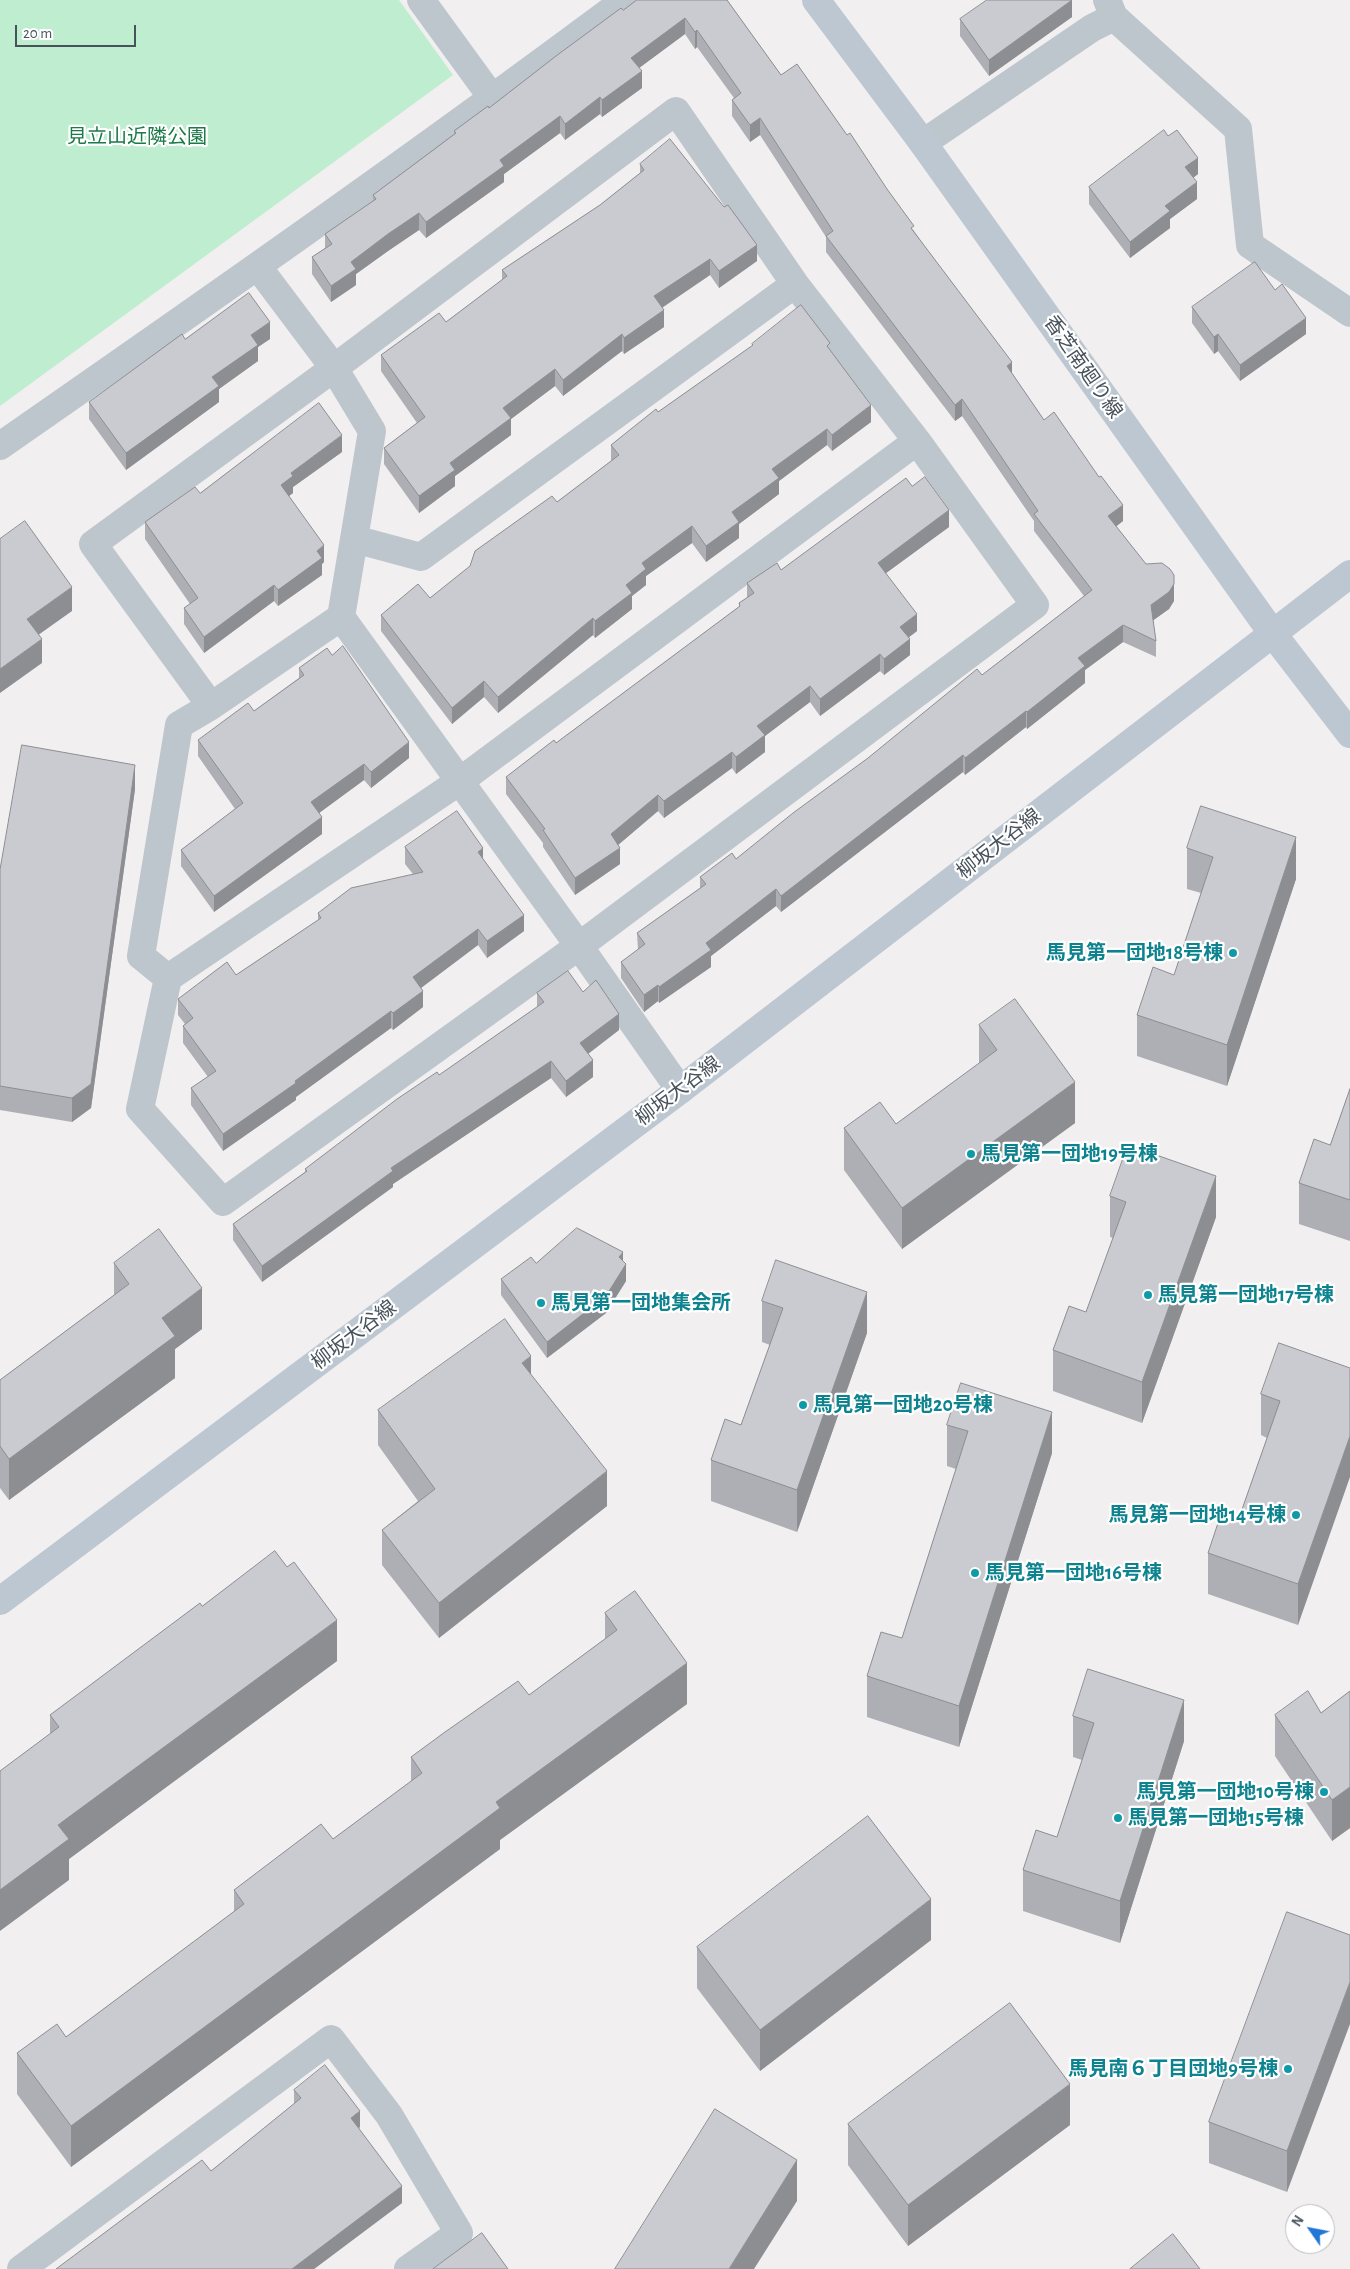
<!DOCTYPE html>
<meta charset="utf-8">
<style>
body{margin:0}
#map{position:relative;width:1350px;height:2269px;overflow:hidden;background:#f1efef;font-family:"Alegreya Sans",sans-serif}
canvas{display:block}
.north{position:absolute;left:1285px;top:2204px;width:50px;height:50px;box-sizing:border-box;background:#fff;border:1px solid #b6babd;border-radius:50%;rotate:303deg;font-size:14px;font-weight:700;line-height:20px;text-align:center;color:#48525b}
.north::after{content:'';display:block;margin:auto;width:18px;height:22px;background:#2276d7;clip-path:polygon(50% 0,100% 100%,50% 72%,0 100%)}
.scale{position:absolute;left:15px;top:25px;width:121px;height:22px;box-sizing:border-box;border:2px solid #48525b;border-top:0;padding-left:6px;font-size:15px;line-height:18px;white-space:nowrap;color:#48525b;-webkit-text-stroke:4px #fff;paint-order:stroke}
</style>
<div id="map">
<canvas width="1350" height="2269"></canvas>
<div class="north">N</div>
<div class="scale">20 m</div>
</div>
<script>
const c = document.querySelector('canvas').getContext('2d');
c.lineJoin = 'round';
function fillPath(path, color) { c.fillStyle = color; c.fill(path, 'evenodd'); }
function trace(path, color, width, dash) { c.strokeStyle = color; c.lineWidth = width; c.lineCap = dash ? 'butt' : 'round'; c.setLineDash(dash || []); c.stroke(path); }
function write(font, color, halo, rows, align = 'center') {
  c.font = font + ' "Alegreya Sans","Noto Sans JP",sans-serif'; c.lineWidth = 4.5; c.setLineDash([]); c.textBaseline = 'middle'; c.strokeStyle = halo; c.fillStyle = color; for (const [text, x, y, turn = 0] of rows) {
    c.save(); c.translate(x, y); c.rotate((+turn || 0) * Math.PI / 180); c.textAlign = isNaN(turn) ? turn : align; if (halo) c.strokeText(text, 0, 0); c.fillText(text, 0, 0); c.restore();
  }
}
fillPath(new Path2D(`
 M 0,0 L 399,0 L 453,75 L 0,406 Z`), '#bfedcf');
trace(new Path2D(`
 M 421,0 L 493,99
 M 1107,0 L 1114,17 L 1238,129 L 1250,245 L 1350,313
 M 676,111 L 795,284 L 917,441 L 1035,605 L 579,946 L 223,1202 L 140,1109 L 168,978 L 141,956 L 179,725 L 211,706 L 93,544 L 334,368 Z
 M 923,143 L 1092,28 L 1114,17
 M 258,267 L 334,368 L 372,431 L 341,617 L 579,946 L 680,1090
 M 0,446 C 210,300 420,153 625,0
 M 354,539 L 421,557 L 795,284
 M 211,706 L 341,617
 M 168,978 L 460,781 L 917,441
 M 21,2269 L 331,2039 L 389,2115 L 459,2233 L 408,2269`), '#bec6cd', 28);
trace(new Path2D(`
 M 816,0 L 923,143 L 1273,634 L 1350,734
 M 0,1601 L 680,1090 L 1350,574`), '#bdc7d1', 28);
fillPath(new Path2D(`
 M 727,0 L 781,75 L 914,231 L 1044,420 L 1123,521 L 1116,526 L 1174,601 L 1169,609 L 1153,620 L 1156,641 L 1156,657 L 1123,642 L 1085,670 L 1085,683 L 1027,729 L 1026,727 L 965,775 L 963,772 L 781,912 L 776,906 L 711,956 L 711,967 L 659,1003 L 658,1001 L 644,1012 L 621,978 L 621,962 L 638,950 L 637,933 L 700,888 L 700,877 L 736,859 L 982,675 L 1084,596 L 1034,531 L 1034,521 L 962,416 L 955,421 L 826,252 L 826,237 L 760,135 L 750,142 L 732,116 L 732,100 L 734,98 L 697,47 L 695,49 L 685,34 L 639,68 L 642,88 L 602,117 L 600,114 L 565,140 L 560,133 L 504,174 L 504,182 L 426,238 L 419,230 L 388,251 L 356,274 L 356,285 L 331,302 L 312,274 L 312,257 L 325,248 L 325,234 L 373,201 L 373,195 L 454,134 L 454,131 L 489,108 L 623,10 Z
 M 1072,17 L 989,76 L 960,36 L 960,19 Z
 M 1168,136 L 1198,174 L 1193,178 L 1197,199 L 1170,219 L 1170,228 L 1130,258 L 1089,204 L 1089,187 Z
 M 640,164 L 757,261 L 719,288 L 710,275 L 662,308 L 664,327 L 624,354 L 622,351 L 563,396 L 555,386 L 511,419 L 511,435 L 455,476 L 455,486 L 419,513 L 384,464 L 384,448 L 417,423 L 381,371 L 381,355 L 446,322 L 502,280 L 502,270 L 600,205 L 640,173 Z
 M 1192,307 L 1306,334 L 1240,381 L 1218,351 L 1214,354 L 1192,323 Z
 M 185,339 L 270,339 L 258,347 L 258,361 L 219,389 L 219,402 L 126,470 L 89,419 L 89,402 Z
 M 752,344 L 830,350 L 871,422 L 832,451 L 827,445 L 779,481 L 779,494 L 739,524 L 739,538 L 706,562 L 692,543 L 646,576 L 646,585 L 632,596 L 632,609 L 595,638 L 593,635 L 498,713 L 484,697 L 452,724 L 381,631 L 381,615 L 430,598 L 611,461 L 611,445 L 752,346 Z
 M 342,452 L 293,487 L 293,493 L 289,496 L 324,562 L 322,564 L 322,575 L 278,606 L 274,601 L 204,653 L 184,624 L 184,608 L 190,604 L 145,539 L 145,522 L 200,493 Z
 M 912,486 L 949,527 L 886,573 L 917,631 L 909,637 L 910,655 L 884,675 L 880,671 L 820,716 L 810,702 L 765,736 L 765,752 L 736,774 L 732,768 L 664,818 L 658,811 L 618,845 L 620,864 L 575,895 L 543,847 L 543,843 L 506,794 L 506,777 L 556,743 L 739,607 L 739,603 L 747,598 L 747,583 L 781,570 Z
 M 299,668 L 409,758 L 371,788 L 364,780 L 319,813 L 322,834 L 214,912 L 181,866 L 181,850 L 235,809 L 198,756 L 198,740 L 254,711 L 299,678 Z
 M 135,789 L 91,1108 L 72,1122 L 0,1110 L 0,870 Z
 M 405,847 L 483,859 L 524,931 L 487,958 L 478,945 L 421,988 L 423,1007 L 393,1030 L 391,1028 L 296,1097 L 296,1100 L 223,1151 L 191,1105 L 191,1088 L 208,1077 L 183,1043 L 183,1026 L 185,1024 L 178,1015 L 178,999 L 236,975 L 318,920 L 318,913 L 413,874 L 405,864 Z
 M 1187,848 L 1296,879 L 1227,1086 L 1137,1056 L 1137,1015 L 1174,975 L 1201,893 L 1187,889 Z
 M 583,992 L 619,1030 L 588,1054 L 593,1077 L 566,1097 L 551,1078 L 393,1184 L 393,1187 L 262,1282 L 233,1240 L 233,1224 L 305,1172 L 305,1169 L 537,1007 L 537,993 Z
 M 979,1025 L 1075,1123 L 902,1249 L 844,1170 L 844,1128 L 896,1124 L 979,1064 Z
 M 1350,1089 L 1350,1241 L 1299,1224 L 1299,1183 L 1330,1145 Z
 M 1110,1196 L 1216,1217 L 1142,1423 L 1053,1391 L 1053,1350 L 1086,1312 L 1113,1238 L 1110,1237 Z
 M 623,1261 L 626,1281 L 606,1313 L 547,1358 L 501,1295 L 501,1279 L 536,1263 Z
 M 114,1263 L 202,1329 L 175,1349 L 175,1378 L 9,1500 L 0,1488 L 0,1380 L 114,1295 Z
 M 762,1301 L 867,1333 L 797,1532 L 711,1501 L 711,1460 L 741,1425 L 770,1345 L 762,1342 Z
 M 1350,1368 L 1298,1625 L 1208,1594 L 1208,1553 L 1239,1518 L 1267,1438 L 1261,1435 L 1261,1394 Z
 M 378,1410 L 607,1506 L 439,1638 L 382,1565 L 382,1530 L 418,1501 L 378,1445 Z
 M 947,1425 L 1052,1453 L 959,1747 L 867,1717 L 867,1676 L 902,1638 L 956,1469 L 947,1466 Z
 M 202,1606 L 337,1661 L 69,1859 L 69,1880 L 50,1734 L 50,1715 Z
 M 605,1613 L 687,1704 L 500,1840 L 500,1849 L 71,2167 L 17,2094 L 17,2053 L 66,2037 L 234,1912 L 234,1890 L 333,1839 L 411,1782 L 411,1757 L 529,1695 L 605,1639 Z
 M 1350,1691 L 1350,1828 L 1332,1841 L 1275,1756 L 1275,1715 L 1321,1713 Z
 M 1073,1716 L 1184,1741 L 1120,1943 L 1023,1911 L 1023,1870 L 1057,1837 L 1082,1760 L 1073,1757 Z
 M 1350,1935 L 1287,2192 L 1209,2163 L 1209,2122 Z
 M 931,1940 L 760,2071 L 697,1988 L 697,1947 Z
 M 294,2090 L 360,2127 L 359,2128 L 402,2203 L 314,2269 L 56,2269 L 211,2171 L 294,2104 Z
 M 848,2124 L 1070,2125 L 908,2246 L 848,2165 Z`), '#adafb4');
fillPath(new Path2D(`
 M 1072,0 L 1072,17 L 989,76 L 989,60 Z
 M 685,18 L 685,34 L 631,74 L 631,58 Z
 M 697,30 L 697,47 L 695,49 L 695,32 Z
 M 642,71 L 642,88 L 602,117 L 602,100 Z
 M 600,97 L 600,114 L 565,140 L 565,124 Z
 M 560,116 L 560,133 L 504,174 L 504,182 L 426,238 L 426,222 L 500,160 Z
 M 760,118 L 760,135 L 750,142 L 750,125 Z
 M 1198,158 L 1198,174 L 1185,184 L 1185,167 Z
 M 1197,182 L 1197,199 L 1170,219 L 1170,228 L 1130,258 L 1130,242 L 1165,206 Z
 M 419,213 L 419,230 L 388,251 L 356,274 L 356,285 L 331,302 L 331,286 L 351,262 L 388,234 Z
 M 757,245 L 757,261 L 719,288 L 719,271 Z
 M 710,259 L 710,275 L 654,313 L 654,296 Z
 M 664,310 L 664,327 L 624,354 L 624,338 Z
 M 1306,318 L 1306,334 L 1240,381 L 1240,365 Z
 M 270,322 L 270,339 L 258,347 L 258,361 L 219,389 L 219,402 L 126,470 L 126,453 L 212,377 L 251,335 Z
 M 622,334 L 622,351 L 563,396 L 563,380 Z
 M 1218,334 L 1218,351 L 1214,354 L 1214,337 Z
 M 1012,362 L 1012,378 L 1007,366 Z
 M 555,369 L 555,386 L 511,419 L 511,435 L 455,476 L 455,486 L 419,513 L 419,496 L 503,408 Z
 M 962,399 L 962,416 L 955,421 L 955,405 Z
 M 871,405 L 871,422 L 832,451 L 832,435 Z
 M 827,429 L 827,445 L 779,481 L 779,494 L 739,524 L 739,538 L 706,562 L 706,546 L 732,512 L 772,469 Z
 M 342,435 L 342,452 L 293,487 L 293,493 L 281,502 L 281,485 L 291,473 Z
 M 1123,505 L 1123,521 L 1108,533 L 1108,516 Z
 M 949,510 L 949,527 L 878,579 L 878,563 Z
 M 692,526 L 692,543 L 646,576 L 646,585 L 632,596 L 632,609 L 595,638 L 595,621 L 626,585 L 642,563 Z
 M 324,545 L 324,562 L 322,564 L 322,575 L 278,606 L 278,590 L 317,551 Z
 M 1174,575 L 1174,601 L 1169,609 L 1151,622 L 1151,605 Z
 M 274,585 L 274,601 L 204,653 L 204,637 Z
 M 72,587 L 72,611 L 27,643 L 27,619 Z
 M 917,614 L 917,631 L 900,644 L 900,627 Z
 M 593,618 L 593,635 L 498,713 L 498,697 Z
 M 1123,625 L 1123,642 L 1085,670 L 1085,683 L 1027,729 L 1027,712 L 1078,658 Z
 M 42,639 L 42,663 L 0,693 L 0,669 Z
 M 910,639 L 910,655 L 884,675 L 884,659 Z
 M 880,654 L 880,671 L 820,716 L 820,699 Z
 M 484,681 L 484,697 L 452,724 L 452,708 Z
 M 810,686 L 810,702 L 765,736 L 765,752 L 736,774 L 736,757 L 757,726 Z
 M 1026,711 L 1026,727 L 965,775 L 965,758 Z
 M 409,742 L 409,758 L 371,788 L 371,772 Z
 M 732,752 L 732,768 L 664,818 L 664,801 Z
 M 963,755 L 963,772 L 781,912 L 781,896 Z
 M 364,764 L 364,780 L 311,819 L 311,802 Z
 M 135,765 L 135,789 L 91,1108 L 72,1122 L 72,1098 Z
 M 658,795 L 658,811 L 611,851 L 611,834 Z
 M 322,817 L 322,834 L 214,912 L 214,896 Z
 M 1296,837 L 1296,879 L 1227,1086 L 1227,1045 Z
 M 483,848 L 483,864 L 478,852 Z
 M 620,848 L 620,864 L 575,895 L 575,878 Z
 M 776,889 L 776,906 L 711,956 L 711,967 L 659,1003 L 659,987 L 706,943 Z
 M 524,915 L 524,931 L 487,958 L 487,941 Z
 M 478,929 L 478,945 L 413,994 L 413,977 Z
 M 658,985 L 658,1001 L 644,1012 L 644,995 Z
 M 423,991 L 423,1007 L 393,1030 L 393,1013 Z
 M 391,1011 L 391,1028 L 296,1097 L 296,1100 L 223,1151 L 223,1134 Z
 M 619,1014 L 619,1030 L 580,1060 L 580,1043 Z
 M 593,1060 L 593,1077 L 566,1097 L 566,1081 Z
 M 551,1061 L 551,1078 L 393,1184 L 393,1187 L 262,1282 L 262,1266 L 391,1168 Z
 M 1075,1082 L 1075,1123 L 902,1249 L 902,1208 Z
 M 1216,1176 L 1216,1217 L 1142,1423 L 1142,1382 Z
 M 623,1252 L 623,1268 L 619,1257 Z
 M 626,1264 L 626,1281 L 606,1313 L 547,1358 L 547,1342 Z
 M 202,1288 L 202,1329 L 175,1349 L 175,1378 L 9,1500 L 9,1459 L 162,1318 Z
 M 867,1292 L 867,1333 L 797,1532 L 797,1490 Z
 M 531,1356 L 531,1392 L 522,1363 Z
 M 1052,1412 L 1052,1453 L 959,1747 L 959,1706 Z
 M 1350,1436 L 1350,1477 L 1298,1625 L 1298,1584 Z
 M 607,1471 L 607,1506 L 439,1638 L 439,1603 Z
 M 337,1620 L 337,1661 L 69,1859 L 69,1880 L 0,1931 L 0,1890 L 58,1825 Z
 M 687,1663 L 687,1704 L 500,1840 L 500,1849 L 71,2167 L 71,2126 L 496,1802 Z
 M 1184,1700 L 1184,1741 L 1120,1943 L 1120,1901 Z
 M 1350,1787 L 1350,1828 L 1332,1841 L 1332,1800 Z
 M 931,1899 L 931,1940 L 760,2071 L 760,2030 Z
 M 1350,1982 L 1350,2024 L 1287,2192 L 1287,2151 Z
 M 1070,2084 L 1070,2125 L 908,2246 L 908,2205 Z
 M 360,2111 L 360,2127 L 351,2134 L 351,2118 Z
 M 797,2160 L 797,2201 L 754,2269 L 729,2269 Z
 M 402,2186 L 402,2203 L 314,2269 L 292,2269 Z`), '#8d8e92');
const building = new Path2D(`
 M 637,0 L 727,0 L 781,75 L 797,64 L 847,135 L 850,133 L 887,189 L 914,226 L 911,228 L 1012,362 L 1007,366 L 1044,420 L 1054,412 L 1099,477 L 1101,476 L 1123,505 L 1108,516 L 1146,564 L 1162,563 L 1170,569 L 1174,575 L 1174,584 L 1169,592 L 1151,605 L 1156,641 L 1123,625 L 1078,658 L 1085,666 L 1027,712 L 1026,711 L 965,758 L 963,755 L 781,896 L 776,889 L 706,943 L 711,950 L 659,987 L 658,985 L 644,995 L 621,962 L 645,944 L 637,933 L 706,884 L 700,877 L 732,853 L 736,859 L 793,813 L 868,758 L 977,669 L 982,675 L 1092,590 L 1034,514 L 1038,511 L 962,399 L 955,405 L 826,236 L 833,231 L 760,118 L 750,125 L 732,100 L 741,93 L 697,30 L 695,32 L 685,18 L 631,58 L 642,71 L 602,100 L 600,97 L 565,124 L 560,116 L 500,160 L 504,166 L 426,222 L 419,213 L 388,234 L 351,262 L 356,269 L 331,286 L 312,257 L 332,244 L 325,234 L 376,199 L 373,195 L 456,133 L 454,131 L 488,106 L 489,108 L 556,56 L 621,8 L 623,10 Z
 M 987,0 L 1072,0 L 989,60 L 960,19 Z
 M 1164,130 L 1168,136 L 1177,130 L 1198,158 L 1185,167 L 1197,182 L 1165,206 L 1170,211 L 1130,242 L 1089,187 Z
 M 670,139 L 724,207 L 728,205 L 757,245 L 719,271 L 710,259 L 654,296 L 664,310 L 624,338 L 622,334 L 563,380 L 555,369 L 503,408 L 511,418 L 450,463 L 455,470 L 419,496 L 384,448 L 425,417 L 381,355 L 439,313 L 446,322 L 507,276 L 502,270 L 600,205 L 644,170 L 640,164 Z
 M 1255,262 L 1275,290 L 1282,284 L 1306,318 L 1240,365 L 1218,334 L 1214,337 L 1192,307 Z
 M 249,293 L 270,322 L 251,335 L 258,345 L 212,377 L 219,386 L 126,453 L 89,402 L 182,334 L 185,339 Z
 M 801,305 L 830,343 L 827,346 L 871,405 L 832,435 L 827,429 L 772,469 L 779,478 L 732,512 L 739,522 L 706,546 L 692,526 L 642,563 L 646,569 L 626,585 L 632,593 L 595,621 L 593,618 L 498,697 L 484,681 L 452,708 L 381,615 L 418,584 L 430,598 L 470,566 L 475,551 L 552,496 L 557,502 L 619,455 L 611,445 L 656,409 L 658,412 L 753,345 L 752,344 Z
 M 319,403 L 342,435 L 291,473 L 293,476 L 281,485 L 324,545 L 317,551 L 322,558 L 278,590 L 274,585 L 204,637 L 184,608 L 198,598 L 145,522 L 195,487 L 200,493 Z
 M 925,477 L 949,510 L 878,563 L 917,614 L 900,627 L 910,639 L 884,659 L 880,654 L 820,699 L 810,686 L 757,726 L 765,735 L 736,757 L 732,752 L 664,801 L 658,795 L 611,834 L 620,848 L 575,878 L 543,830 L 545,829 L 506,777 L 554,740 L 556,743 L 740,606 L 739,603 L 754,593 L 747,583 L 777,563 L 781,570 L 906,478 L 912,486 Z
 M 25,521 L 72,587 L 27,619 L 42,639 L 0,669 L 0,539 Z
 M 343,646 L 409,742 L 371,772 L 364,764 L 311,802 L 322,817 L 214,896 L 181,850 L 243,803 L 198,740 L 248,703 L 254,711 L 304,675 L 299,668 L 327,648 L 332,655 Z
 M 22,745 L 135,765 L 91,1084 L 72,1098 L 0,1086 L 0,870 Z
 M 1201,806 L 1296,837 L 1227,1045 L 1137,1015 L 1153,967 L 1174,975 L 1213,857 L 1187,848 Z
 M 457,811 L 483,848 L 478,852 L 524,915 L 487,941 L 478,929 L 413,977 L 423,991 L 393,1013 L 391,1011 L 295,1081 L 296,1083 L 223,1134 L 191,1088 L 216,1071 L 183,1026 L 193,1018 L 178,999 L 227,962 L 236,975 L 321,918 L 318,913 L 351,888 L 423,872 L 405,847 Z
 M 568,971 L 583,992 L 596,980 L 619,1014 L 580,1043 L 593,1060 L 566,1081 L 551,1061 L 391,1168 L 393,1171 L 262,1266 L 233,1224 L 307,1171 L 305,1169 L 397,1099 L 437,1072 L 439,1075 L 544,1002 L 537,993 Z
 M 1015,999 L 1075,1082 L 902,1208 L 844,1128 L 880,1102 L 896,1124 L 997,1050 L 979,1025 Z
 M 1350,1089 L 1350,1200 L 1299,1183 L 1314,1139 L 1330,1145 Z
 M 1128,1145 L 1216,1176 L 1142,1382 L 1053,1350 L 1069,1306 L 1086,1312 L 1126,1202 L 1110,1196 Z
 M 577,1228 L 623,1252 L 619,1257 L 626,1264 L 606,1296 L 547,1342 L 501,1279 L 531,1257 L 536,1263 Z
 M 159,1229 L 202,1288 L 162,1318 L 175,1336 L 9,1459 L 0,1446 L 0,1380 L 129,1284 L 114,1263 Z
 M 776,1260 L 867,1292 L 797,1490 L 711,1460 L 725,1419 L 741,1425 L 783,1308 L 762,1301 Z
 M 505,1319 L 531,1356 L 522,1363 L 607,1471 L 439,1603 L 382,1530 L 435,1489 L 378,1410 Z
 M 1279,1343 L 1350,1368 L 1350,1436 L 1298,1584 L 1208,1553 L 1222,1511 L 1239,1518 L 1280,1401 L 1261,1394 Z
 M 961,1383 L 1052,1412 L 959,1706 L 867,1676 L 881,1632 L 902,1638 L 968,1431 L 947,1425 Z
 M 275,1551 L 287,1567 L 294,1562 L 337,1620 L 58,1825 L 69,1839 L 0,1890 L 0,1771 L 59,1727 L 50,1715 L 200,1603 L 202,1606 Z
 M 635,1591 L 687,1663 L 496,1802 L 500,1808 L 71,2126 L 17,2053 L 57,2024 L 66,2037 L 244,1904 L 234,1890 L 321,1824 L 333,1839 L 422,1773 L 411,1757 L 445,1732 L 518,1681 L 529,1695 L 617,1630 L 605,1613 Z
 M 1088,1669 L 1184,1700 L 1120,1901 L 1023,1870 L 1036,1830 L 1057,1837 L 1094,1723 L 1073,1716 Z
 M 1308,1691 L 1321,1713 L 1350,1691 L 1350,1787 L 1332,1800 L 1275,1715 Z
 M 868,1816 L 931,1899 L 760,2030 L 697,1947 Z
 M 1287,1912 L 1350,1935 L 1350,1982 L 1287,2151 L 1209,2122 Z
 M 1010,2003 L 1070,2084 L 908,2205 L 848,2124 Z
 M 325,2065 L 360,2111 L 351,2118 L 402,2186 L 292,2269 L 56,2269 L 202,2160 L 211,2171 L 301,2098 L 294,2090 Z
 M 715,2109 L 797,2160 L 729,2269 L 615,2269 Z
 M 482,2233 L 508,2269 L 433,2269 Z
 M 1173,2234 L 1200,2269 L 1130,2269 Z`);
fillPath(building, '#c9cbd1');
trace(building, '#8d8e92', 1);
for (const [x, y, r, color] of [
 [1233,953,5,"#0f9aa8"],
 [971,1154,5,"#0f9aa8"],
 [1148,1295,5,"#0f9aa8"],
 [541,1303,5,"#0f9aa8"],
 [803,1405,5,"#0f9aa8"],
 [1296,1515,5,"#0f9aa8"],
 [975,1573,5,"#0f9aa8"],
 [1324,1792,5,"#0f9aa8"],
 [1118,1818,5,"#0f9aa8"],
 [1288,2069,5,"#0f9aa8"]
]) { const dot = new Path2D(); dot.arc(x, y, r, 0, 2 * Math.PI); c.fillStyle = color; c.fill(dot); trace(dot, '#fff', 2); }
write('20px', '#1c7948', '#fff', [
 ["見立山近隣公園",137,137]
]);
write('20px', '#48525b', '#fff', [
 ["香芝南廻り線",1083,367,55],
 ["柳坂大谷線",999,844,-38],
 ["柳坂大谷線",678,1091,-37],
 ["柳坂大谷線",354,1335,-37]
]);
write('bold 20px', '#0d838f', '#fff', [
 ["馬見第一団地18号棟",1223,953,"right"],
 ["馬見第一団地19号棟",981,1154],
 ["馬見第一団地17号棟",1158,1295],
 ["馬見第一団地集会所",551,1303],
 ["馬見第一団地20号棟",813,1405],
 ["馬見第一団地14号棟",1286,1515,"right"],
 ["馬見第一団地16号棟",985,1573],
 ["馬見第一団地10号棟",1314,1792,"right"],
 ["馬見第一団地15号棟",1128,1818],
 ["馬見南６丁目団地9号棟",1278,2069,"right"]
], 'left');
</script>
